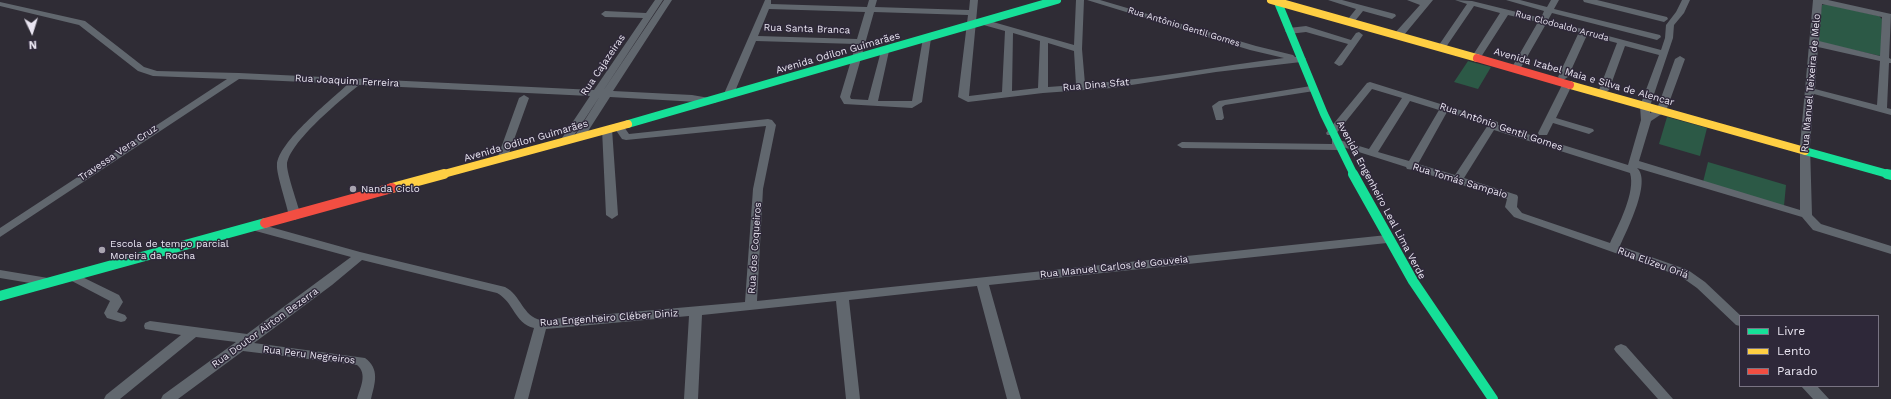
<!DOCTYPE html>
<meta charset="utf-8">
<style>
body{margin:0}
#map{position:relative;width:1891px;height:399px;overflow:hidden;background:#2f2c35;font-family:"Work Sans",sans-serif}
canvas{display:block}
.legend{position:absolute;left:1739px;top:315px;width:140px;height:72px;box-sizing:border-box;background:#2e2839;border:1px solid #797483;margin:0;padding:5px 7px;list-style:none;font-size:12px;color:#e9e5f1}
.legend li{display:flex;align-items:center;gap:8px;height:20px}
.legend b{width:20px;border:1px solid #797483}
.north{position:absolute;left:12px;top:12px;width:40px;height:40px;-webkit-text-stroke:3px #2e2839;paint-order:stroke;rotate:176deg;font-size:11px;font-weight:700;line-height:16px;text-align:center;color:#e9e5f1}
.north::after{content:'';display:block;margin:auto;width:14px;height:18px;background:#e9e5f1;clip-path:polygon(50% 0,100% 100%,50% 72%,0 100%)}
</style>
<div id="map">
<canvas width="1891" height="399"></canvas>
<ul class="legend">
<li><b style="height:5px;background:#16e098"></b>Livre</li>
<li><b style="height:5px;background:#ffcf43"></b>Lento</li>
<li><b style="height:5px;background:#f24e42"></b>Parado</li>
</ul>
<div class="north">N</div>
</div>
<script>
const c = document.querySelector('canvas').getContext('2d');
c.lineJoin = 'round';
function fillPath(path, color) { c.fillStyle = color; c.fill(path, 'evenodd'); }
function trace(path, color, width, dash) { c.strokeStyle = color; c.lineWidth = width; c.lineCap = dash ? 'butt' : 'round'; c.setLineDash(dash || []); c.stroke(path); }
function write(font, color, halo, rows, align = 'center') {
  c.font = font + ' "Work Sans",sans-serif'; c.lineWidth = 3; c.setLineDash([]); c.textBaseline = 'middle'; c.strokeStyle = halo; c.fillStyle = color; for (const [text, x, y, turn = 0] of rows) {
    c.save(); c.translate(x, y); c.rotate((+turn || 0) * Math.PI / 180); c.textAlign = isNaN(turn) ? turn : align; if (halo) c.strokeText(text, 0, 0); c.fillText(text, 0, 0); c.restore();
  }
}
fillPath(new Path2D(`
 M 1826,4 L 1879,16 L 1882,19 L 1881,56 L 1817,42 L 1822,5 Z
 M 1468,61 L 1491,67 L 1478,89 L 1454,82 Z
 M 1667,117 L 1707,128 L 1700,156 L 1659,144 Z
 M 1708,162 L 1786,185 L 1784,206 L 1703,182 Z`), '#2c5946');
fillPath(new Path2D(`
 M 655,0 L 663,0 L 603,91 L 664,0 L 672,0 L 613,91 L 692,95 L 715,99 L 717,101 L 715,103 L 610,97 L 583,139 L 575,139 L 574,137 L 600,96 L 569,143 L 565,144 L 560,141 L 590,96 L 359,85 C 342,99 288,143 287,165 C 287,174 298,205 301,216 L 295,220 L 289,216 C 287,205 276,173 277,165 C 278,142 331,100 348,84 L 239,79 L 0,237 L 0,228 L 227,79 L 153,76 L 138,71 L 79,25 L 0,6 L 0,2 L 85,21 L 144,67 L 157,71 L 239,73 L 594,90 L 643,18 L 605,17 L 601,14 L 605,11 L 646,13 Z
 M 765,0 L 771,0 L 771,4 L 867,7 L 869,0 L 877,0 L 875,7 L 969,10 L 970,0 L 978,0 L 969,96 L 1002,92 L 1005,31 L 980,24 L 980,20 L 986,20 L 1074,45 L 1076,0 L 1084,0 L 1082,49 L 1085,84 C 1152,79 1218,66 1284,58 L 1250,50 L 1087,0 L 1100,0 L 1256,46 L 1293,55 L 1295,57 L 1304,57 L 1306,59 L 1301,62 L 1216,72 L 1112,88 L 1043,93 L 968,102 L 958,97 L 968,15 L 874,12 L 850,97 L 851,99 L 868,100 L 881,51 L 885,48 L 889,51 L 878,101 L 912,101 L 923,38 L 927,35 L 931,38 L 922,102 L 912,108 L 844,104 L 840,97 L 856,44 L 756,41 L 733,96 L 731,98 L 725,98 L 723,96 ZM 769,9 L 865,12 L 857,39 L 758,36 ZM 1013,33 L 1040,41 L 1038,88 L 1012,91 ZM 1048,43 L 1074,51 L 1076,85 L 1048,87 Z
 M 1328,0 L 1342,0 L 1395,14 L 1396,16 L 1392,19 L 1363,11 L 1355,21 L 1352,22 L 1348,19 L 1356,9 Z
 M 1407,0 L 1433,0 L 1404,35 L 1400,38 L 1394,38 L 1394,34 L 1420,5 Z
 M 1455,0 L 1472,1 L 1541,18 L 1544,11 L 1506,0 L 1520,0 L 1547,7 L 1551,0 L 1559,0 L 1554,9 L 1660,35 L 1661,37 L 1657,40 L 1552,13 L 1548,20 L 1661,50 L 1665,38 L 1666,25 L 1676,12 L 1682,0 L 1690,0 L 1684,13 L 1674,25 L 1673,38 L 1650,106 L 1650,113 L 1657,109 L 1675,59 L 1680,56 L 1685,59 L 1666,111 L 1651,121 L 1639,161 L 1800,210 L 1800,146 L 1813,0 L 1828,0 L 1891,14 L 1889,58 L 1891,59 L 1891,63 L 1889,63 L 1887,108 L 1891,109 L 1891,115 L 1814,94 L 1810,146 L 1812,215 L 1821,224 L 1891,246 L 1891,254 L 1813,230 L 1802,217 L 1637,168 C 1652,181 1627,230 1620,246 L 1688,270 L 1705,282 L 1741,316 L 1740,316 L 1740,326 L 1736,325 L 1697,288 L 1680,276 L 1514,217 L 1505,207 L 1507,199 L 1414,170 L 1407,169 L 1406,167 L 1343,147 L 1338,150 L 1182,148 L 1177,145 L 1182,142 L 1332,144 L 1332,140 L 1336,139 L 1369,149 L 1402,98 L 1372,89 L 1335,135 L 1327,135 L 1326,133 L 1367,83 L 1370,82 L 1498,122 L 1498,125 L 1628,165 L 1641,120 L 1640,106 L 1659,55 L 1625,46 L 1609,90 L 1604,93 L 1601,92 L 1599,90 L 1617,43 L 1587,35 L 1568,77 L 1563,80 L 1560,79 L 1558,77 L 1579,32 L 1546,24 L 1519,71 L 1513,71 L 1511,69 L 1538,22 L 1508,15 L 1481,57 L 1475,57 L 1473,55 L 1500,13 L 1474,6 L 1446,47 L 1440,47 L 1439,45 L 1467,4 ZM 1822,4 L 1882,17 L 1880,56 L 1819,41 ZM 1818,47 L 1880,61 L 1877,105 L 1815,89 ZM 1410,101 L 1439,110 L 1409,161 L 1378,152 ZM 1447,112 L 1488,125 L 1455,175 L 1418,164 ZM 1494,130 L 1630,173 C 1636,192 1618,226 1610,243 L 1522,213 L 1517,207 L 1518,197 L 1517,195 L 1464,178 Z
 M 1583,0 L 1597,0 L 1667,17 L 1668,19 L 1664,22 L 1584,2 Z
 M 1306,26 L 1351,40 L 1356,33 L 1359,32 L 1363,35 L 1342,65 L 1339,66 L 1334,63 L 1348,44 L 1306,32 L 1289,34 L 1285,31 L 1289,28 Z
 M 1567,82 L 1572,85 L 1556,118 L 1593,129 L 1594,131 L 1589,134 L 1553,123 L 1547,135 L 1539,135 L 1538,133 L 1562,85 Z
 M 1311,86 L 1316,89 L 1314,91 L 1225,105 L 1222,107 L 1224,118 L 1222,120 L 1216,120 L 1212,106 L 1219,101 Z
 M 524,95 L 529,98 L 507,159 L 502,162 L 498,161 L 497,159 L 519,98 Z
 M 768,119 L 772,120 L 776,125 L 763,189 L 757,301 L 1387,235 L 1393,239 L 1387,243 L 989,285 L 1021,399 L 1007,399 L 977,286 L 849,300 L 860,399 L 846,399 L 836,301 L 702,315 L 698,399 L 684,399 L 689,316 L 546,329 L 528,399 L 514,399 L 534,328 C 514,323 514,302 497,293 L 362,260 L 332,285 L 254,343 L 365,358 C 380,369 375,383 371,399 L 357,399 C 360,388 368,374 357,365 L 243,351 L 178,399 L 161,399 L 163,395 L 236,342 L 196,337 L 120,399 L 104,399 L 106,395 L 181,335 L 145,329 L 144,326 L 145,323 L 150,321 L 247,334 L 351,257 L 252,230 L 250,227 L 256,223 L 360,252 L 505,287 C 521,295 523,317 541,320 L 745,302 L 753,189 L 766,126 L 626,140 L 622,139 L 613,126 L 614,124 L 622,124 L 629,134 Z
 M 607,126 L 612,129 L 618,215 L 612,219 L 606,215 L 602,129 Z
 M 0,270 L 48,278 L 52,279 L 54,282 L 52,285 L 48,286 L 0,278 Z
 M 72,272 L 119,295 L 123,302 L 117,312 L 125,315 L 127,318 L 125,321 L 121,322 L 107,318 L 104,313 L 110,301 L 68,279 L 66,276 L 68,273 Z
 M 1621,344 L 1626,346 L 1673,399 L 1658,399 L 1616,352 L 1614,349 L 1616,346 Z
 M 1801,386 L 1817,386 L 1829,399 L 1813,399 Z`), '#61676e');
trace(new Path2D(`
 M 1277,0 L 1324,114 L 1354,175
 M 628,124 L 1057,0
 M 1805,151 L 1891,175`), '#16e098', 8);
trace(new Path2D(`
 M 1353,174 L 1413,281 L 1493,399
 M 1887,174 L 1891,175
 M 0,296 L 265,223`), '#16e098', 10);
trace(new Path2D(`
 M 1271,0 L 1477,58
 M 1570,85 L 1805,151
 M 440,175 L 628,124`), '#ffcf43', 8);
trace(new Path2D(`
 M 392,188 L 444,174`), '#ffcf43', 10);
trace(new Path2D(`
 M 1477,58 L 1570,85`), '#f24e42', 8);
trace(new Path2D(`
 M 265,223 L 392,188`), '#f24e42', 10);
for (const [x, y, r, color] of [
 [353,189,4,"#a8a4af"],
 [102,250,4,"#a8a4af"]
]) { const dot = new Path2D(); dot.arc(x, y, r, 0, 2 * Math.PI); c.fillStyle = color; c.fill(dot); trace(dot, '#2e2839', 1.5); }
write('9px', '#e9e5f1', '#2e2839', [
 ["Rua Clodoaldo Arruda",1562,26,15],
 ["Rua Antônio Gentil Gomes",1184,27,17]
]);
write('10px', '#e9e5f1', '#2e2839', [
 ["Rua Santa Branca",807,29,2],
 ["Avenida Odilon Guimarães",838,53,-16],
 ["Rua Cajazeiras",603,65,-56],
 ["Avenida Izabel Maia e Silva de Alencar",1584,77,16],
 ["Rua Joaquim Ferreira",347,81,3],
 ["Rua Manuel Teixeira de Melo",1811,83,-85],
 ["Rua Dina Sfat",1096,85,-5],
 ["Rua Antônio Gentil Gomes",1501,127,19],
 ["Avenida Odilon Guimarães",526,141,-16],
 ["Travessa Vera Cruz",118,153,-34],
 ["Rua Tomás Sampaio",1460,181,17],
 ["Avenida Engenheiro Leal Lima Verde",1381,200,62],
 ["Rua dos Coqueiros",755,248,-86],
 ["Rua Elizeu Oriá",1653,263,20],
 ["Rua Manuel Carlos de Gouveia",1114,267,-6],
 ["Rua Engenheiro Cléber Diniz",609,318,-4],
 ["Rua Doutor Airton Bezerra",265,328,-36],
 ["Rua Peru Negreiros",309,355,7]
]);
write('10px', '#e9e5f1', '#2e2839', [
 ["Nanda Ciclo",361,189],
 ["Escola de tempo parcial",110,244],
 ["Moreira da Rocha",110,256]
], 'left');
</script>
